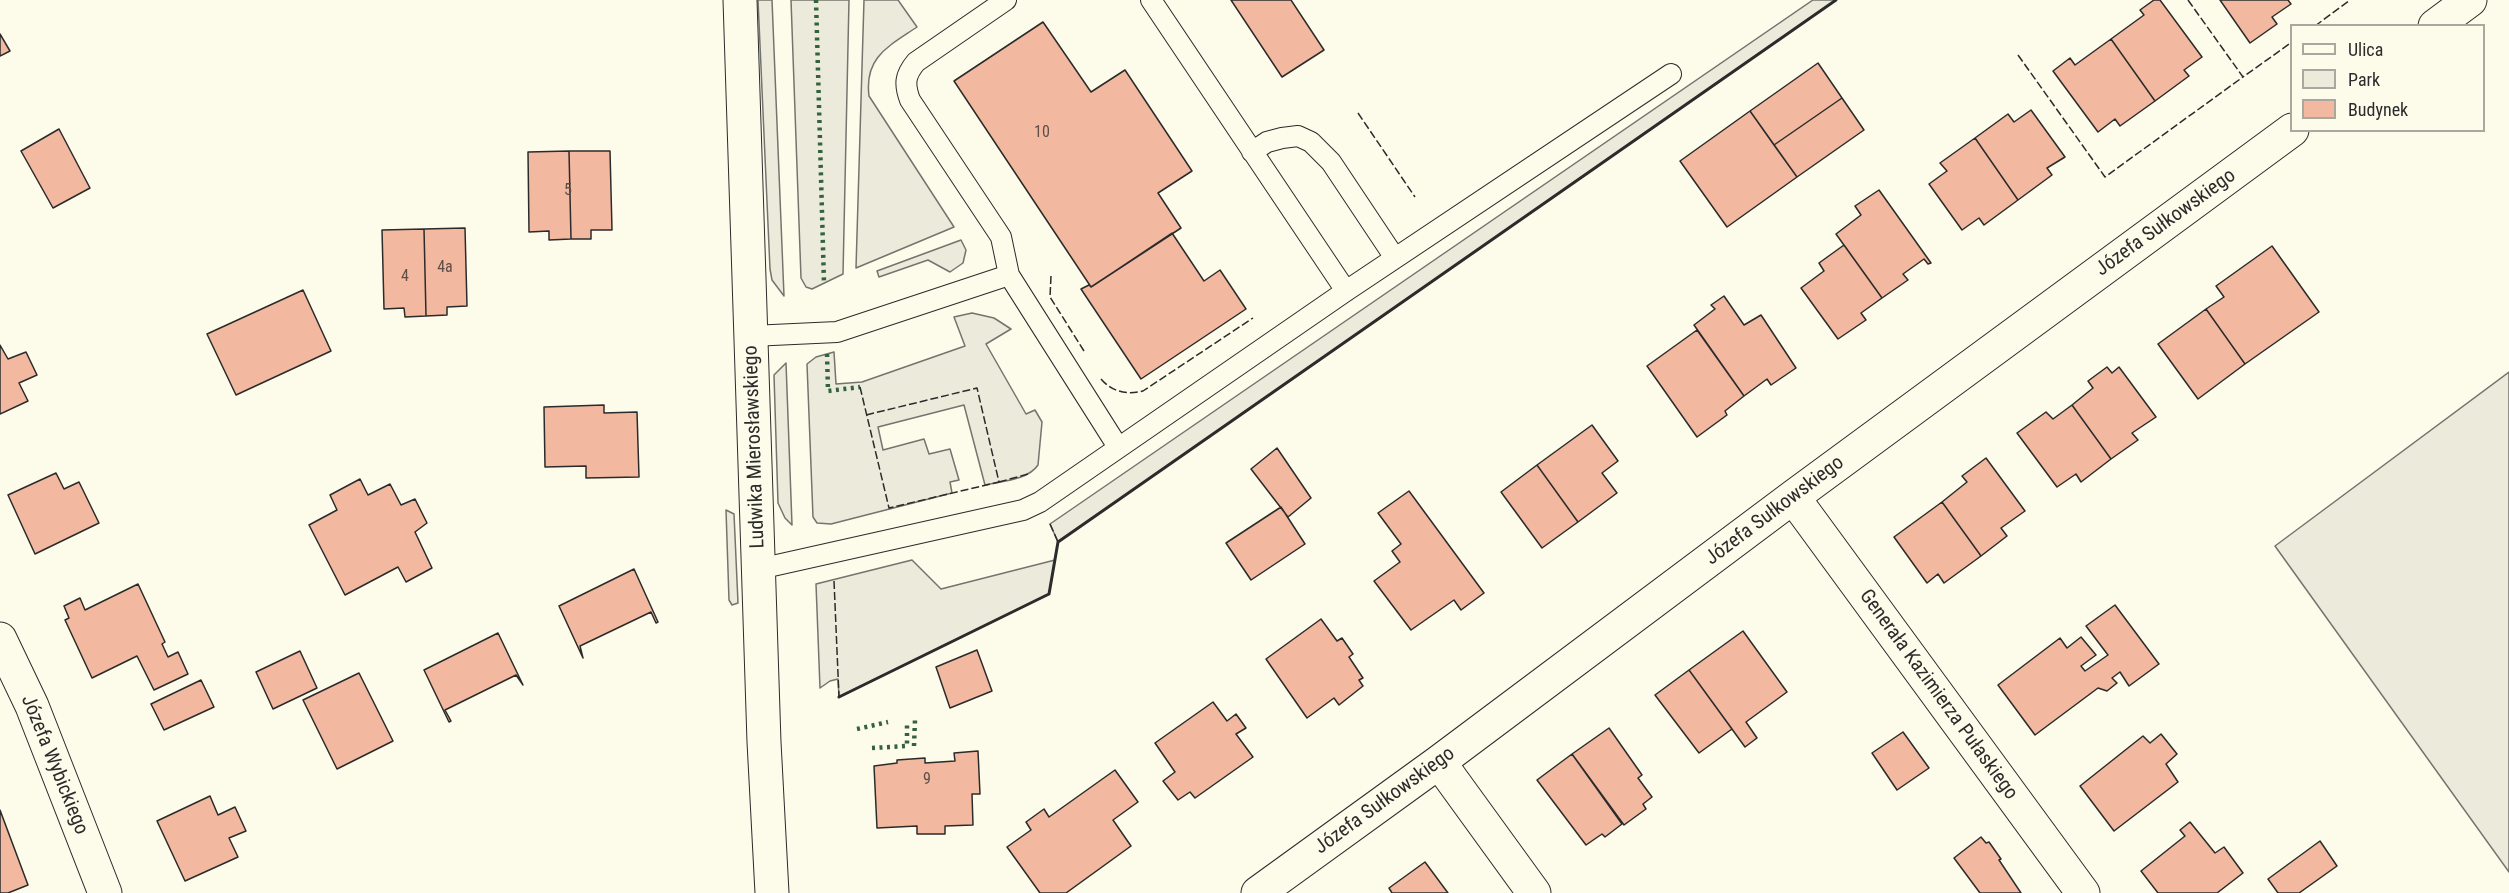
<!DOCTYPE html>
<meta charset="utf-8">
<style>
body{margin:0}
#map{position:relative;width:2509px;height:893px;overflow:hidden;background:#fdfbea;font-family:"Roboto Condensed",sans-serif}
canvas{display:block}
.legend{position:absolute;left:2290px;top:24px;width:195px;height:108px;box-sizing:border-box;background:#fdfbea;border:2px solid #a9a89e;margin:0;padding:8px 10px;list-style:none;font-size:18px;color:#2b2b2b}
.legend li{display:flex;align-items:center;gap:12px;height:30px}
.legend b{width:30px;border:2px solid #a9a89e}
</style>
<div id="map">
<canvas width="2509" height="893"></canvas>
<ul class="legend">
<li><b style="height:8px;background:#fdfbea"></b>Ulica</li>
<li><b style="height:16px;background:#ecebdb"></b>Park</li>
<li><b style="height:16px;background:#f2b8a0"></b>Budynek</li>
</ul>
</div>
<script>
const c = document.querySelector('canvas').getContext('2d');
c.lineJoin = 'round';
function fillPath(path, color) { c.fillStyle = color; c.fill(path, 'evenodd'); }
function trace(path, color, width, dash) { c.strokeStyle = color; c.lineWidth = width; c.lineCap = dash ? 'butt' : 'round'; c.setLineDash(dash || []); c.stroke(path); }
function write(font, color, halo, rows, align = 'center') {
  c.font = font + ' "Roboto Condensed",sans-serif'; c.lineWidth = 4.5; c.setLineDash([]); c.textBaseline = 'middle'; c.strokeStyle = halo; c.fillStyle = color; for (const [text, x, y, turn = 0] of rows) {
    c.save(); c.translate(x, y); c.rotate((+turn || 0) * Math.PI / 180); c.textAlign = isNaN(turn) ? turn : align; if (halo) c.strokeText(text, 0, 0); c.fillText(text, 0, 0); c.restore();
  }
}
const green = new Path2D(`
 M 758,0 L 772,0 L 784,296 L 772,280 L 770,269 Z
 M 791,0 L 849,0 L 843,274 L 812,289 L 806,287 L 801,278 Z
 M 864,0 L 898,0 L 917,27 C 889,46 864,57 869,96 L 954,227 L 856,268 Z
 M 1813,0 L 1836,0 L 1058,542 L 1050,524 Z
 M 961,240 L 966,250 L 963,263 L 950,272 L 928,260 L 879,277 L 877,271 Z
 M 972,313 L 994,318 L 1011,329 L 986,344 L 1026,414 L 1035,410 L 1042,422 L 1038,465 C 1028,480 1002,481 985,485 L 964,405 L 878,427 L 883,450 L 924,439 L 929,454 L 950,449 L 959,480 L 950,482 L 952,493 L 831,524 L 817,523 L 813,517 L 807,364 L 816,357 L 834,352 L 836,384 L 862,382 L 965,346 L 954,317 Z
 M 786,363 L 792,525 L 785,518 L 778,503 L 774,375 Z
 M 2509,372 L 2509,872 L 2275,546 Z
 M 726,510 L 734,514 L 738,603 L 732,605 L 729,600 Z
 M 912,560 L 941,589 L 1055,560 L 1049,594 L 839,697 L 838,679 L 830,681 L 820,688 L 816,584 Z`);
fillPath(green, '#ecebdb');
trace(green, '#74746e', 1.5);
const building = new Path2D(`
 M 1231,0 L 1291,0 L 1324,50 L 1282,77 Z
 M 2154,0 L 2160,0 L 2202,57 L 2184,70 L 2189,76 L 2155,101 L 2111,39 L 2144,15 L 2140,10 Z
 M 2220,0 L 2288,0 L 2291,4 L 2272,17 L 2277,24 L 2250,43 Z
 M 1043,22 L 1091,92 L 1125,70 L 1192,171 L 1158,193 L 1181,228 L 1091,287 L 954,81 Z
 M 0,34 L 10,51 L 0,56 Z
 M 2111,39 L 2155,101 L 2120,126 L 2115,119 L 2098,132 L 2053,71 L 2070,58 L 2075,65 Z
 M 1818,63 L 1842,98 L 1774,145 L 1750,111 Z
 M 1842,98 L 1864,130 L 1797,177 L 1774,145 Z
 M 2031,110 L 2065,157 L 2047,168 L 2052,175 L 2018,200 L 1975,138 L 2008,114 L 2014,122 Z
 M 1750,111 L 1797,177 L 1727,227 L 1680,161 Z
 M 59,129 L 90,188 L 53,208 L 21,151 Z
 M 1975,138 L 2018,200 L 1984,225 L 1979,218 L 1962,230 L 1929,184 L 1947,171 L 1940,163 Z
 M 569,151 L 571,239 L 549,240 L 549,231 L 529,232 L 528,152 Z
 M 569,151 L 610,151 L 612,230 L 591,230 L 591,239 L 571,239 Z
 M 1879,190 L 1931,263 L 1928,264 L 1924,259 L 1903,274 L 1908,280 L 1882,298 L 1836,234 L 1861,215 L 1855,206 Z
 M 465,228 L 467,306 L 447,307 L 447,315 L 426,316 L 424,229 Z
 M 424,229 L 426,316 L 405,317 L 404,308 L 384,309 L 382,230 Z
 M 1172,233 L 1204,281 L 1220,270 L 1246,309 L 1141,379 L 1081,289 L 1089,285 L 1091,287 Z
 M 1844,245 L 1882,298 L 1861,313 L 1866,320 L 1838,339 L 1801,288 L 1824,271 L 1819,263 Z
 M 2272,246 L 2319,312 L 2245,364 L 2206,309 L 2224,297 L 2216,286 Z
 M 303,290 L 331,351 L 236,395 L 207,334 Z
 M 1724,296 L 1744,325 L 1761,315 L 1796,368 L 1771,385 L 1767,379 L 1744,396 L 1694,325 L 1715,309 L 1711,305 Z
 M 2206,309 L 2245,364 L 2198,399 L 2158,344 Z
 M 1697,330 L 1744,396 L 1725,411 L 1727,415 L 1697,437 L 1647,366 Z
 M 0,345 L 8,359 L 26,352 L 37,375 L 19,383 L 28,401 L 0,414 Z
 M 2107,367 L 2112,373 L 2119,367 L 2156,417 L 2132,433 L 2138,440 L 2111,459 L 2072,405 L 2093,388 L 2088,381 Z
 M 604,405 L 604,413 L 637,412 L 639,477 L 586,478 L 586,466 L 545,467 L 544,407 Z
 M 2072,405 L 2111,459 L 2081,482 L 2076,474 L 2057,487 L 2017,433 L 2046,412 L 2053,419 Z
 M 1592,425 L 1618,461 L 1602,473 L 1617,493 L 1578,522 L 1537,465 Z
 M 1277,448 L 1311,498 L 1288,517 L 1251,469 Z
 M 1986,458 L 2025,511 L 2001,528 L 2007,536 L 1981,556 L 1942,502 L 1967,482 L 1962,476 Z
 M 1537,465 L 1578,522 L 1542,548 L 1501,492 Z
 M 56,473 L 64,489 L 79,482 L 99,523 L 35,554 L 8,495 Z
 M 360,479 L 368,495 L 390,484 L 401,505 L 415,499 L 427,523 L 415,532 L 432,568 L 406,582 L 398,567 L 345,595 L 309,525 L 337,510 L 330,495 Z
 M 1409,491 L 1484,593 L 1461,610 L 1454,600 L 1411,630 L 1374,581 L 1400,562 L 1392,551 L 1401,544 L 1378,513 Z
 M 1942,502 L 1981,556 L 1944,583 L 1938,574 L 1927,583 L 1894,537 Z
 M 1281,507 L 1305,544 L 1251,580 L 1226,543 Z
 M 634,569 L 658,622 L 656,623 L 651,612 L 580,646 L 583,658 L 559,606 Z
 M 138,584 L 165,642 L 162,644 L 168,657 L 178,652 L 188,674 L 154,690 L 137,656 L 92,678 L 65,620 L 69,618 L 64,606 L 80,598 L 85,610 Z
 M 2115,605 L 2159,664 L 2129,686 L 2120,672 L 2112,678 L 2117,683 L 2107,691 L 2098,688 L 2035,735 L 1998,685 L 2060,638 L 2067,648 L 2081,637 L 2096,655 L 2081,666 L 2085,671 L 2108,655 L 2086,626 Z
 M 1321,619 L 1337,641 L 1342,638 L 1353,654 L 1349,657 L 1363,678 L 1359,680 L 1363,686 L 1339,705 L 1334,698 L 1307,718 L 1266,659 Z
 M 1743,631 L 1787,692 L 1746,722 L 1757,738 L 1745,747 L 1689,670 Z
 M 498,633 L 523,685 L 516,675 L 445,710 L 451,721 L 449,722 L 424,670 Z
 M 977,650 L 992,691 L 950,708 L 936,667 Z
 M 300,651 L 317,688 L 273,709 L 256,672 Z
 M 1689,670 L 1732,729 L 1699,753 L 1655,695 Z
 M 359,673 L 393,741 L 337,769 L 303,700 Z
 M 201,680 L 214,707 L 164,730 L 151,704 Z
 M 1213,702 L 1227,721 L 1236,714 L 1246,728 L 1236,734 L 1253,757 L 1195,798 L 1190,792 L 1178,800 L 1163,781 L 1175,772 L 1155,743 Z
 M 1609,728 L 1642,775 L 1638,778 L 1652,797 L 1643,804 L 1646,809 L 1624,825 L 1572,754 Z
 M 1903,732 L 1929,768 L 1897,790 L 1872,753 Z
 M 2161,734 L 2177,754 L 2166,764 L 2178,782 L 2114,831 L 2080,786 L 2143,736 L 2150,743 Z
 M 978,751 L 980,794 L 972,794 L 973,825 L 945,826 L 945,834 L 917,834 L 917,826 L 877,828 L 874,766 L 897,763 L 897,760 L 925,758 L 925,763 L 955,761 L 954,753 Z
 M 1572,754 L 1622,824 L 1605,837 L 1602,834 L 1586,845 L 1537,780 Z
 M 1115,770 L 1138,802 L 1113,820 L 1131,846 L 1066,893 L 1040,893 L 1007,847 L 1031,830 L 1026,822 L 1044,809 L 1049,817 Z
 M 210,796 L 218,815 L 235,807 L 246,831 L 229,838 L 238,857 L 185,881 L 157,821 Z
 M 0,810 L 28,885 L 8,893 L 0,893 Z
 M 2190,822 L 2215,853 L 2224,847 L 2243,873 L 2217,893 L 2158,893 L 2141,871 L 2185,836 L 2180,830 Z
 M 1981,837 L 1986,843 L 1989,842 L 2001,859 L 1999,860 L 2021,893 L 1980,893 L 1954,858 Z
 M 2320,841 L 2337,866 L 2299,893 L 2278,893 L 2268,879 Z
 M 1425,862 L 1448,893 L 1392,893 L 1389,888 Z`);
fillPath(building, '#f2b8a0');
trace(building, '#2b2b2b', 1.5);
const lane = new Path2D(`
 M 1006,0 L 916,62 C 905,75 904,84 910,100 L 1001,237 L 1009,275
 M 1151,0 L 1346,291
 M 1252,152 L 1267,142 L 1282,138 L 1298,136 L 1311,142 L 1331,162 L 1395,258
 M 751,336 L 837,332 L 1009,275 L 1118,447
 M 759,569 L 1023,510 L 1040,502 L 1346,291 L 1671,74`);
const street = new Path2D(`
 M 740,0 L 764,742 L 772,893
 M 2435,26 L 2470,0
 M 1793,497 L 2083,893
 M 0,639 L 32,706 L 105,893
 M 1439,762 L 1534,893
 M 1258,893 L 1439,762 L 1793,497 L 2292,130`);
trace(lane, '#2b2b2b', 22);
trace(street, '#2b2b2b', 35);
trace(lane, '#fdfbea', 20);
trace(street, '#fdfbea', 33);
trace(new Path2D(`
 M 816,0 L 824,283
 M 827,354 L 828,391 L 860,387
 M 857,729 L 888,722
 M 914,746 L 915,720
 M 872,748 L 907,746 L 907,721`), '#34623c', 4.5, [3, 4.5]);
trace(new Path2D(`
 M 2188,0 L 2243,77 L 2292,42
 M 2315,26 L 2350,0
 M 2018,55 L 2105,177 L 2243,77
 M 1358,113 L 1415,197
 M 1051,276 L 1050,297 L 1084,351
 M 1101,379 C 1112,392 1127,395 1143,391 L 1253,318
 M 860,387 L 889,508 L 999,482 L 977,388 L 866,415
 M 999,482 L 1028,474
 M 1050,524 L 1058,542
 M 834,581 L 839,697`), '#2b2b2b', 1.5, [8, 3]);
trace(new Path2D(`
 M 839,697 L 1049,594 L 1058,542 L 1836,0`), '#2b2b2b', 3);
write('16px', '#5d4e48', null, [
 ["10",1042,133],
 ["5",568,191],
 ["4a",445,268],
 ["4",405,277],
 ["9",927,780]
]);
write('20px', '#2b2b2b', '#fdfbea', [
 ["Józefa Sułkowskiego",2166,223,-36],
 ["Ludwika Mierosławskiego",755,447,-92],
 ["Józefa Sułkowskiego",1775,511,-37],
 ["Generała Kazimierza Pułaskiego",1938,695,54],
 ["Józefa Wybickiego",54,765,68],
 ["Józefa Sułkowskiego",1385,801,-36]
]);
</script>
